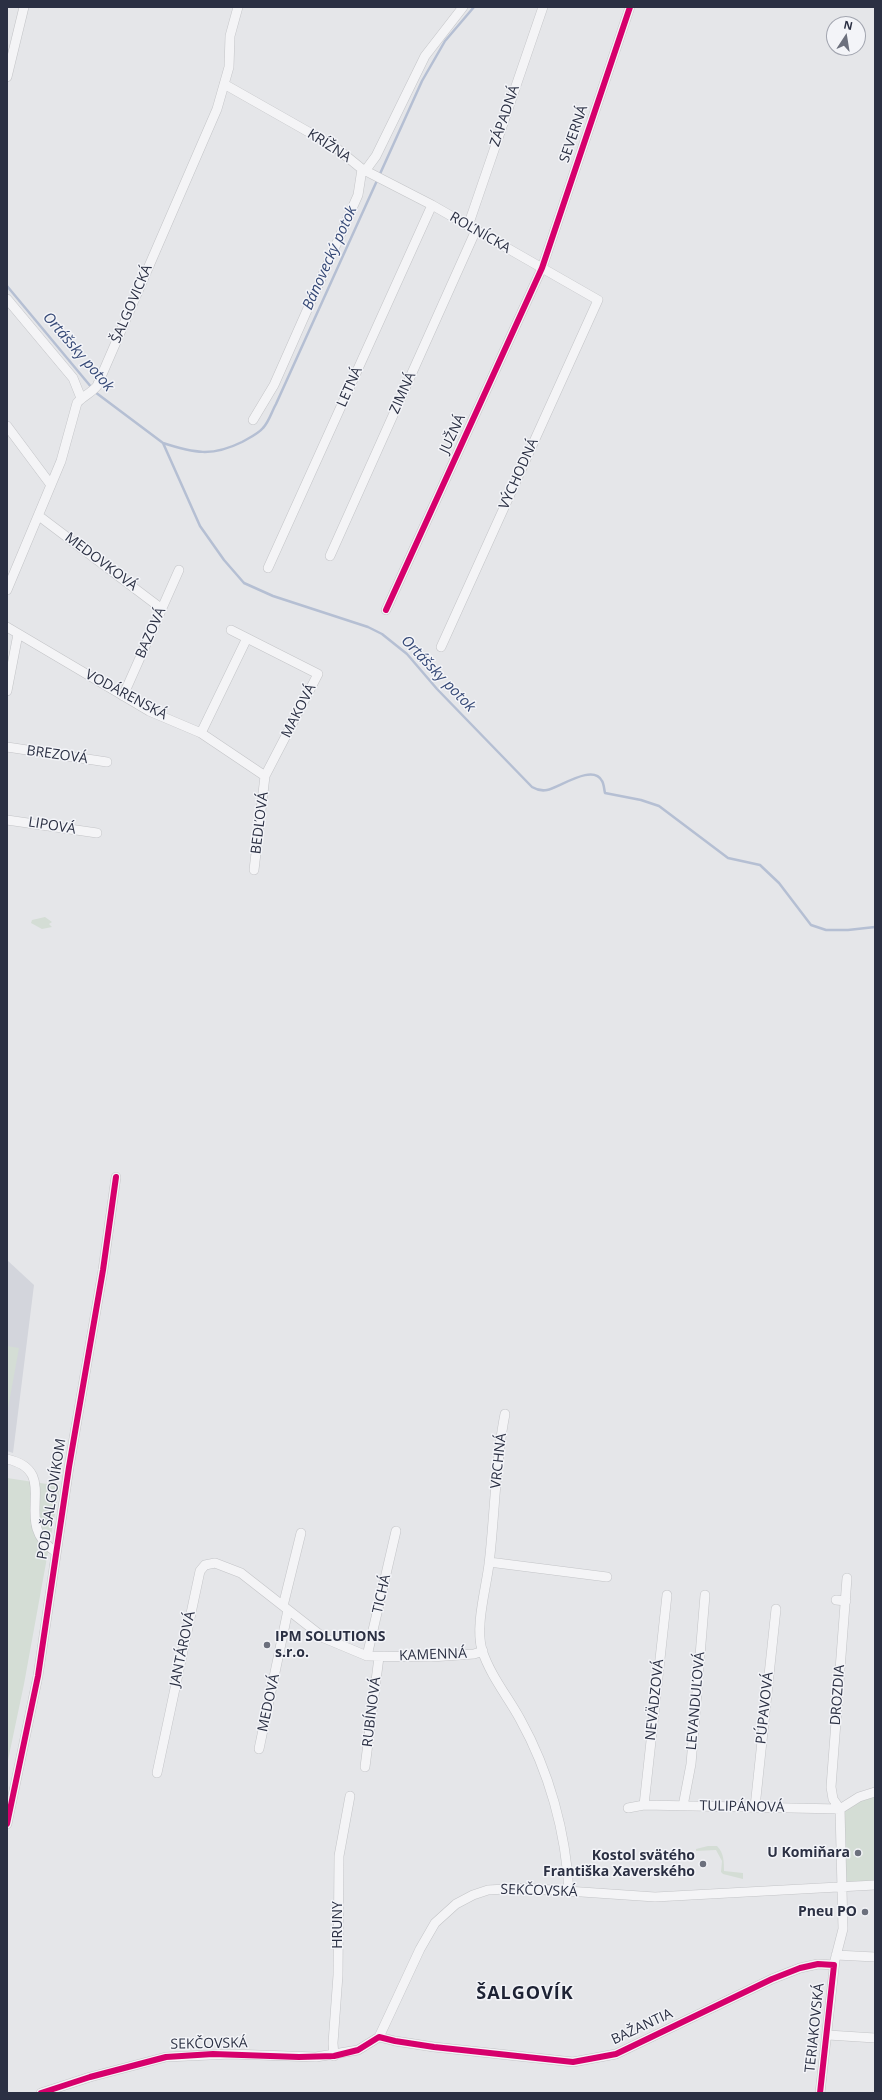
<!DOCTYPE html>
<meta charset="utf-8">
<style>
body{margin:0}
#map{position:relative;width:882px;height:2100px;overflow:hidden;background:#e5e6e9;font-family:"Open Sans",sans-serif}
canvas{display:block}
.frame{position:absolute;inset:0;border:8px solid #2b3043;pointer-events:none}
.north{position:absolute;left:826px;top:16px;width:40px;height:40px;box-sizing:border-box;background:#f3f4f8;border:1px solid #a3a6b0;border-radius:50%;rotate:12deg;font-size:11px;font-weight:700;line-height:16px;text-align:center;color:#2b3043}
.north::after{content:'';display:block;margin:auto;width:14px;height:18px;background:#6c707d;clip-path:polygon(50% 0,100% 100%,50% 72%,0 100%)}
</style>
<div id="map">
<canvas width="882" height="2100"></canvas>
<div class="frame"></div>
<div class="north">N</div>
</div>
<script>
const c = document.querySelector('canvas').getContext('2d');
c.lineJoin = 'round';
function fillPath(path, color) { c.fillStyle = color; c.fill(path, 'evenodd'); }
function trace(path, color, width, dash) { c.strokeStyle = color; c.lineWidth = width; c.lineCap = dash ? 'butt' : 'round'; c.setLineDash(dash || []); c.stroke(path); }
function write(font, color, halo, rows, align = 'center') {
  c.font = font + ' "Open Sans",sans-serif'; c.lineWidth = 3; c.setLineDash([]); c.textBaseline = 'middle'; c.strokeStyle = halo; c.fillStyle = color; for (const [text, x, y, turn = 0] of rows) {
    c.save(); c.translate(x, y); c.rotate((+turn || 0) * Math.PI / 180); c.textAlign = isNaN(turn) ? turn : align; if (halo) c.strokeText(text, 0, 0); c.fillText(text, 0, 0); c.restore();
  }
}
fillPath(new Path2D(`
 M 7,1260 L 34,1285 L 13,1453 L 7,1451 Z`), '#d3d5dc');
fillPath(new Path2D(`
 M 45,917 L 52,922 L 49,924 L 52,927 L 42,929 L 31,923 L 32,920 Z
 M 7,1346 L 19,1348 L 7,1414 Z
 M 7,1478 L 60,1486 L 24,1684 L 7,1765 Z
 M 875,1792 L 875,1885 L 841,1887 L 840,1809 Z
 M 708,1846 L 717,1846 C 724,1853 724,1862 724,1871 L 743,1873 L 743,1879 L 723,1874 L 721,1872 L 722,1861 L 716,1850 L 696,1851 L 696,1849 Z`), '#d4ddd5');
trace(new Path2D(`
 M 7,286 L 92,388
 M 95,392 L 163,443 L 200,526 L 224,560 L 244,583 L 273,596 L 368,627 L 382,634 L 407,654 L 437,689 L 532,787 C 537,790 542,791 547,790 C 559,788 593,763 602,781 C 604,784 604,789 605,793 L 641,800 L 659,806 L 728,858 L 760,865 L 779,883 L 811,925 L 826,930 L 848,930 L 875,927
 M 163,443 C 194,453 212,457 242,442 C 249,438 258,434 263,428 C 269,422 272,411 276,404 L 422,81 L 445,41 L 474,7`), '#b5bfd3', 2.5);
const minor = new Path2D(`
 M 7,77 L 24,7
 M 224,84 L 335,147 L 362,169 L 358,195 L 274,385 L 253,420
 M 362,169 L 432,205 L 598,300 L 441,647
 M 365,171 L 376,156 L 425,56 L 463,7
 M 468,226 L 543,7
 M 7,299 L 73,378 L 81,398
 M 7,426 L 51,485
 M 39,516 L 162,609
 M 330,556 L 476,230
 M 268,568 L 432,205
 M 7,590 L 61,461 L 77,403 C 83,396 90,394 97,386 L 217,109 L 229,67 L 230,36 L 238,7
 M 386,610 L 542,268 L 630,7
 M 7,627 L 149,711 L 201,733 L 265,776
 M 231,630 L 318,674 L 265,776 L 254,870
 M 7,691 L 18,634
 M 123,696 L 179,570
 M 201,733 L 247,638
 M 7,747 L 107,762
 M 7,820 L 97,833
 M 505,1414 C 495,1463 495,1514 489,1564 C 486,1589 475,1626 482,1650 C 490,1675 508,1697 520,1719 C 549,1771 566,1832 569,1892
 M 7,1459 C 64,1472 9,1523 56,1552
 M 489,1562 L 607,1577
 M 836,1600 L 846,1601
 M 283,1606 L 301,1533
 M 367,1656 L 396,1531
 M 259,1749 L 288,1610
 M 365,1767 L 379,1657
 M 157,1773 L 200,1571 L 205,1565 L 215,1563 L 241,1573 L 324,1638 L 367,1656 L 431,1657 L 474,1654 L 483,1651
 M 644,1805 L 667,1595
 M 683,1806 L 691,1764 L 705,1595
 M 755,1807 L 776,1609
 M 628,1808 L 644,1805 L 840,1809
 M 840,1809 L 833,1799 L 831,1787 L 847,1578
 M 840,1809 L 859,1797 L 875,1792
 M 7,1824 L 38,1676 L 69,1467 L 103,1270 L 116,1177
 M 836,1955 L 875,1957
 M 828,2035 L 875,2038
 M 379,2037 L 395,2041 L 434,2047 L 573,2062 L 616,2054 L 772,1979 L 800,1968 L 818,1964 L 834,1965
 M 334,2056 L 333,2043 L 338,1975 L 339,1856 L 350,1796
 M 41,2093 L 90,2077 L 166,2057 L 231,2054 L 316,2057 L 358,2050 L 379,2037 L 420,1949 L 435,1923 L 456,1904 L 473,1895 L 488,1890 L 523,1888 L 655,1897 L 875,1885
 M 820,2093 L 835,1960 L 843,1929 L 840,1809`);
trace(minor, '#c3c4c7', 10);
trace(minor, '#f4f4f6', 9);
trace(new Path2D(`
 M 386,610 L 542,268 L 630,7
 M 7,1824 L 38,1676 L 69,1467 L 103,1270 L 116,1177
 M 41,2093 L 90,2077 L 166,2057 L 213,2054 L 299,2057 L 334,2056 L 358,2050 L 379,2037 L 395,2041 L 434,2047 L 573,2062 L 616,2054 L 772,1979 L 800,1968 L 818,1964 L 834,1965 L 820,2093`), '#d6006c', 6);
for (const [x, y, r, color] of [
 [267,1645,4,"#6c707d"],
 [858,1853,4,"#6c707d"],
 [703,1864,4,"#6c707d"],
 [865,1912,4,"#6c707d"]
]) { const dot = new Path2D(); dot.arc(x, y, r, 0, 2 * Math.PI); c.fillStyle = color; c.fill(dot); trace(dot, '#f3f4f8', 1.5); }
write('14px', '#2b3043', '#f3f4f8', [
 ["ZÁPADNÁ",505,116,-71],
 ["SEVERNÁ",574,134,-71],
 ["KRÍŽNA",329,146,33],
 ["ROĽNÍCKA",480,233,30],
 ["ŠALGOVICKÁ",132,304,-67],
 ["LETNÁ",350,387,-66],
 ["ZIMNÁ",403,393,-66],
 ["JUŽNÁ",453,434,-65],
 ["VÝCHODNÁ",519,474,-66],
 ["MEDOVKOVÁ",101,562,37],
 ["BAZOVÁ",151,633,-66],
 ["VODÁRENSKÁ",126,695,28],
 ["MAKOVÁ",299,711,-63],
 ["BREZOVÁ",57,755,8],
 ["BEDĽOVÁ",260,823,-83],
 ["LIPOVÁ",52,826,9],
 ["VRCHNÁ",499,1461,-84],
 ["POD ŠALGOVÍKOM",52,1499,-81],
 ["TICHÁ",382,1594,-77],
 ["JANTÁROVÁ",183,1649,-78],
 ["KAMENNÁ",433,1655,-2],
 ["DROZDIA",838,1695,-86],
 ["NEVÄDZOVÁ",655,1700,-84],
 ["LEVANDUĽOVÁ",696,1701,-85],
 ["MEDOVÁ",269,1703,-78],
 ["PÚPAVOVÁ",765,1708,-84],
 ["RUBÍNOVÁ",372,1712,-83],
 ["TULIPÁNOVÁ",742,1807,1],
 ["SEKČOVSKÁ",539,1891,2],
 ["HRUNY",338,1925,-90],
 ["BAŽANTIA",642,2027,-25],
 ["TERIAKOVSKÁ",815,2028,-84],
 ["SEKČOVSKÁ",209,2044,-1]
]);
write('bold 14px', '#2b3043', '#f3f4f8', [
 ["IPM SOLUTIONS",275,1637,"left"],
 ["s.r.o.",275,1653,"left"],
 ["U Komiňara",850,1853],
 ["Kostol svätého",695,1856],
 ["Františka Xaverského",695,1872],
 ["Pneu PO",857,1912]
], 'right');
write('italic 15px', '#364976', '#f3f4f8', [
 ["Bánovecký potok",330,258,-66],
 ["Ortášsky potok",78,352,49],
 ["Ortášsky potok",438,674,46]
]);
c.letterSpacing = '1px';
write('bold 18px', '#1d2234', '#f3f4f8', [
 ["ŠALGOVÍK",525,1994]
]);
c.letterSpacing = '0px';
</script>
